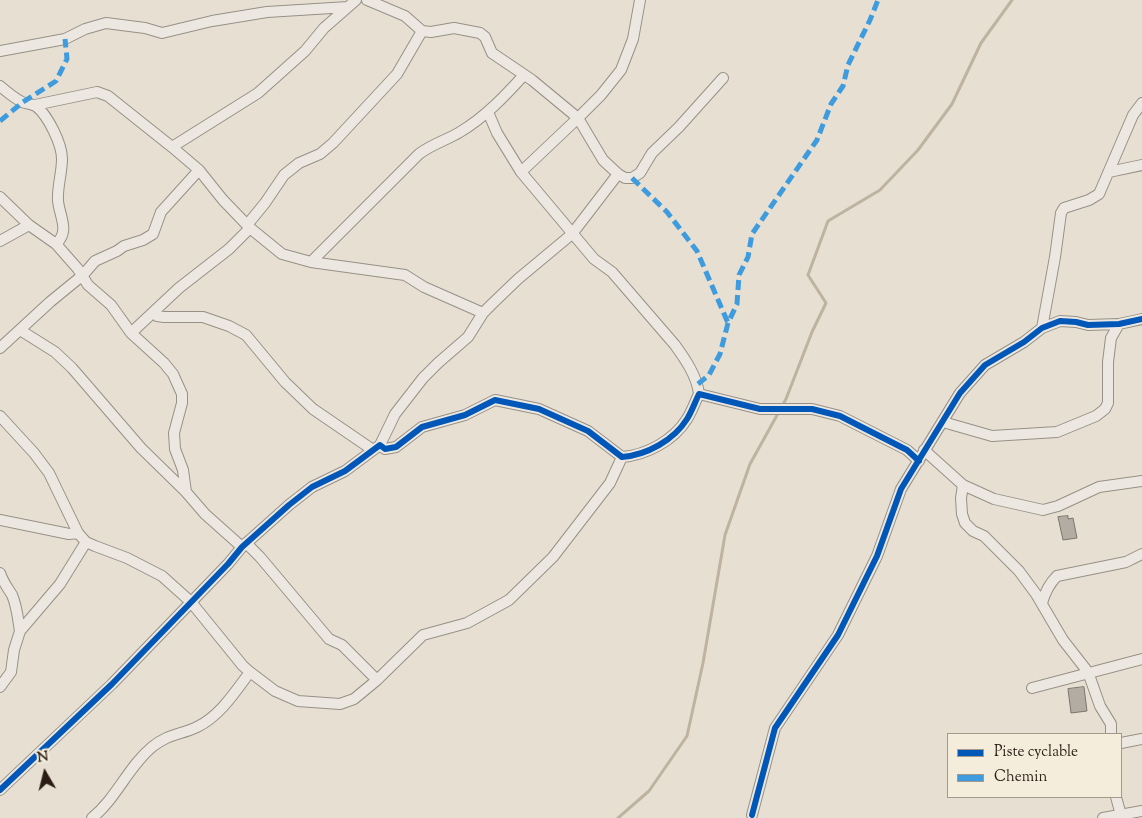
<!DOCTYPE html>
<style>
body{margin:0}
#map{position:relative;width:1142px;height:818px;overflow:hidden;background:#e7e0d2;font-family:"Sorts Mill Goudy",serif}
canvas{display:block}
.legend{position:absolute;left:947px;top:733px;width:175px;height:65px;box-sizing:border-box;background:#f5eddc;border:1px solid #a4998c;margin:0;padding:6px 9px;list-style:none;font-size:15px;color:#2a1c14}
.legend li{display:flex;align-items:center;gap:10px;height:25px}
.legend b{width:25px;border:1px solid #a4998c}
.north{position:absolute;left:20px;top:748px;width:50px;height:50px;-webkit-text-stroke:4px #f5eddc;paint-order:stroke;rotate:352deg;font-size:14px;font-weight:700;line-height:20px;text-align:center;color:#2a1c14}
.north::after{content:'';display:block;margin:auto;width:18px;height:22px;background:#2a1c14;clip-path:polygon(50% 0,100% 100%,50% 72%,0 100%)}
</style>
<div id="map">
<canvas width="1142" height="818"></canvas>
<ul class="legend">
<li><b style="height:6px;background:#0057b8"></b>Piste cyclable</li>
<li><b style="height:6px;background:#3d9bde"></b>Chemin</li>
</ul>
<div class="north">N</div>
</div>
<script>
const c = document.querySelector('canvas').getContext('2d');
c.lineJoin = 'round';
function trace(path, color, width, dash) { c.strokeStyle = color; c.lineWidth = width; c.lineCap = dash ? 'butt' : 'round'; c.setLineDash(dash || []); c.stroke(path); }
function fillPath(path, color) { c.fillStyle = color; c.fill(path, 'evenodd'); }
trace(new Path2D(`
 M 618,818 L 649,791 L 687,736 L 703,663 L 725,535 L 750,464 L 786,399 L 812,332 L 826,303 L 808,275 L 828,221 L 880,190 L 918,150 L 952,104 L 981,43 L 1012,0`), '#beb2a0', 3);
const building = new Path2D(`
 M 1068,516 L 1068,519 L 1073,518 L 1077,538 L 1063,540 L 1058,517 Z
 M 1084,687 L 1087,711 L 1071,713 L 1068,689 Z`);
fillPath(building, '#b2aca3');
trace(building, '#7b756d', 1);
const minor = new Path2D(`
 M 367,0 L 405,16 L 422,31 L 431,32 L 454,28 L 480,33 L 485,37 L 492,53 L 532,80 L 578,118 L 603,160 L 618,174 L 625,178 L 632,178 L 640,173 L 652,153 L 679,127 L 723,78
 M 0,51 L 65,39 L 85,29 L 106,23 L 145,28 L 162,33 L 212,21 L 267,12 L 348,7
 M 0,86 C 7,92 14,98 22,102 C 27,104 33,104 37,107 C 48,116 62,144 62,159 C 62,173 57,187 58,201 C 60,218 70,231 56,244 L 78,269 L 88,285 L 111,305 L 131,333 L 164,363 L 173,374 L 182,394 L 182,403 L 174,433 L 175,449 L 183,470 L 186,492 L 205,514 L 242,547
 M 35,105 L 97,92 L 108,96 L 172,147 L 258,93 L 305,51 L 324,28 L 356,0
 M 488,112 L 497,133 L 521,172 L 594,259 L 612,272 L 675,345 C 685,359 697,376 699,394
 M 172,147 L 199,170 L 223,200 L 250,228 L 282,254 L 311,262 L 405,275 L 424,287 L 483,313
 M 521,172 L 578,118 L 601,95 L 621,70 L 633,39 L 640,0
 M 1109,172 L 1142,165
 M 0,197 L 29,225
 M 247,225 L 265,203 L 284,175 L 299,163 L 320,154 L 333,143 L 397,74 L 422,31
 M 0,241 L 29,225 L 56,244
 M 311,262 L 419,154 C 432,144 447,140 460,132 C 485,117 504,97 524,75
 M 154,313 L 157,316 L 164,317 L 203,317 L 229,326 L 246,335 L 285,382 L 313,409 L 373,450
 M 1042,328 L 1055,257 L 1061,213 L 1064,208 L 1089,200 L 1099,194 L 1133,115 L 1142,103
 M 20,330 L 55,352 L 72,368 L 141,448 L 186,492
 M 131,333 L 179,288 L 229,249 L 250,228
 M 0,348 L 50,302 L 83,275 L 95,261 L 117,251 L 124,246 L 143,240 L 153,234 L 161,212 L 199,170
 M 0,416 L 34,453 L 49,473 L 78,533 L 86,542 L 95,546 L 127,558 L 162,576 L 191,602 L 243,666 L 250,672
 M 943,422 L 992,436 L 1057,432 L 1096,416 L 1105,409 L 1108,403 L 1108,362 L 1111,338 L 1119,324
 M 380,445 L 395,414 L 423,378 L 438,363 L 468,337 L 483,313 L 493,303 L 518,279 L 572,234 L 618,174
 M 924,450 L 963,485 L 994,499 L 1043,510 L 1058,506 L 1099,487 L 1142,481
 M 963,485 L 961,498 L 962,514 L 965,523 L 973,531 L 984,536 L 1019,571 L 1036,594 L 1063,640 L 1088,672 L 1100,706 L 1111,724 L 1111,734
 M 0,520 L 69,534 L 78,533
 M 246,543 L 260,557 L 329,639 L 342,645 L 377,680
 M 0,573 C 3,582 7,587 12,595 C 17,606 18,620 20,631
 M 1042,603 C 1045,592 1049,584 1057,576 L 1126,562 L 1142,554
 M 0,687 L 11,672 L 14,650 L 20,631 L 60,584 L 86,542
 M 1032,688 L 1142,659
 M 1121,743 L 1142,739
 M 0,790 L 112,684 L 228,564 L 242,547 L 289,505 L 312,487 L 345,471 L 380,445 L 385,449 L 396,447 L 422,427 L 465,415 L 495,400 L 539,409 L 588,431 L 622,457 C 647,455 674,440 687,419 C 692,411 695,402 699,394 L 760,409 L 812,409 L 840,416 L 907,450 L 919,461
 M 1116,797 L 1121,815
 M 752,815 L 775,728 L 838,635 L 877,556 L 901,489 L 960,393 L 985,365 L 1024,342 L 1042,328 L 1060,321 L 1076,322 L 1088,325 L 1119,324 L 1142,319
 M 92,818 C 116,799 128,767 152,747 C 168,734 180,735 197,727 C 220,716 235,692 250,672 L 275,691 L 298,701 L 340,704 L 354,699 L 377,680 L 423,635 L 467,623 L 509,600 L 553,557 L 610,483 L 622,457
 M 1103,818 L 1142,811`);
trace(minor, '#969087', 12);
trace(minor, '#ece8e1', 10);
trace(new Path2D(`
 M 0,121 L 23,102 L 56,81 L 67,59 L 65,39
 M 632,178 L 667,212 L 697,251 L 728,323
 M 698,384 L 709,375 L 720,354 L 728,323 L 737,304 L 739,275 L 748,257 L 752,234 L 817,140 L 831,104 L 843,86 L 848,65 L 870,20 L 878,0`), '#3d9bde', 5, [10, 5]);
trace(new Path2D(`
 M 0,790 L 112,684 L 228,564 L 242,547 L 289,505 L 312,487 L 345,471 L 380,445 L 385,449 L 396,447 L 422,427 L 465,415 L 495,400 L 539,409 L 588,431 L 622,457 C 647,455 674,440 687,419 C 692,411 695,402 699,394 L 760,409 L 812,409 L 840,416 L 907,450 L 919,461
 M 752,815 L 775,728 L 838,635 L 877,556 L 901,489 L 960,393 L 985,365 L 1024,342 L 1042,328 L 1060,321 L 1076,322 L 1088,325 L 1119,324 L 1142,319`), '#0057b8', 6);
</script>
